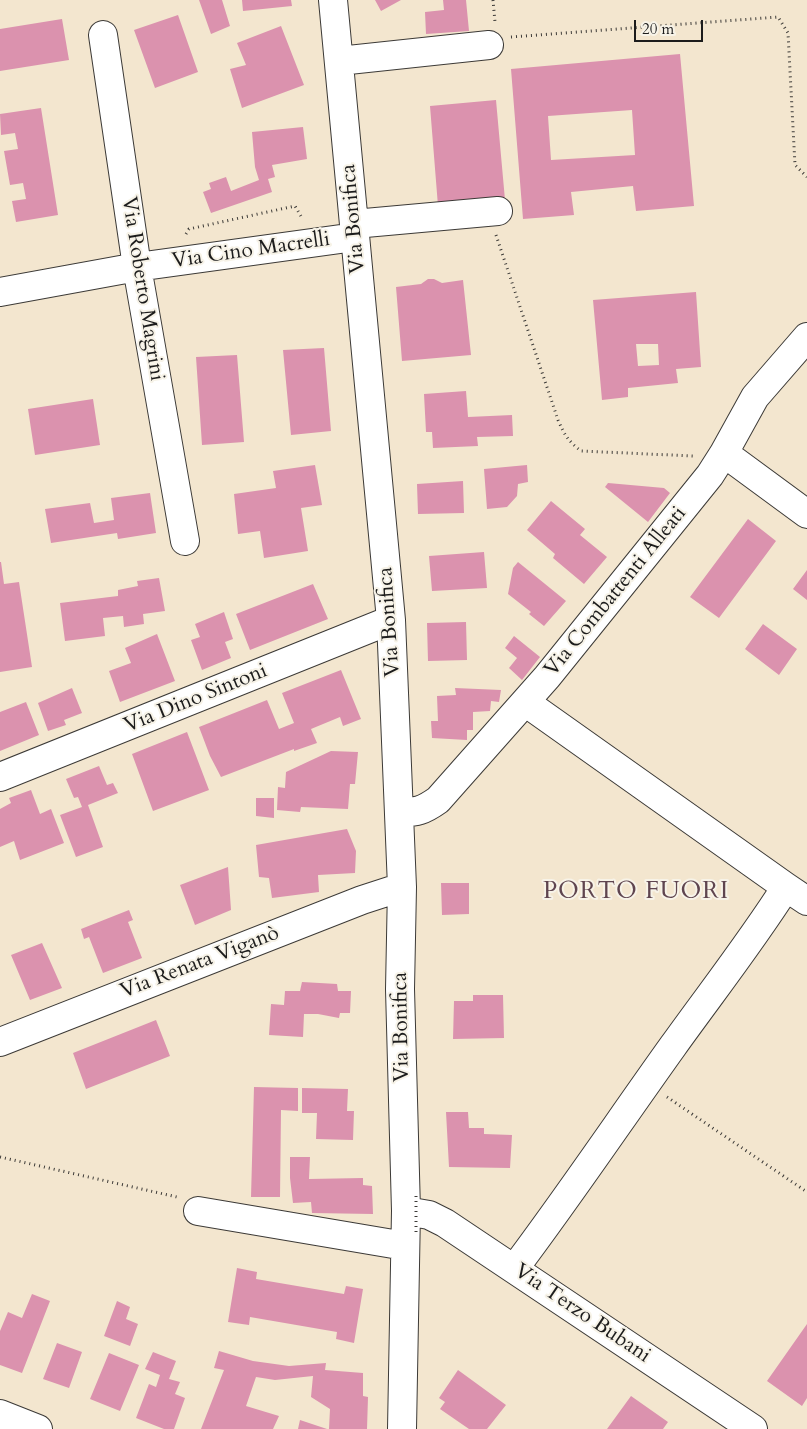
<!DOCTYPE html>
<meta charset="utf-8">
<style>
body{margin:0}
#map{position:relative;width:807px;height:1429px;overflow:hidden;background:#f3e6cf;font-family:Cardo,serif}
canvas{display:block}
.scale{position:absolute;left:634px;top:20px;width:69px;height:22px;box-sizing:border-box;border:2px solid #1c1c1c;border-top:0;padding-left:6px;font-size:15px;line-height:18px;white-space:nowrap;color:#1c1c1c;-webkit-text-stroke:4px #f7f3e8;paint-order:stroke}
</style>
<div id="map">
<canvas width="807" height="1429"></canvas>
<div class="scale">20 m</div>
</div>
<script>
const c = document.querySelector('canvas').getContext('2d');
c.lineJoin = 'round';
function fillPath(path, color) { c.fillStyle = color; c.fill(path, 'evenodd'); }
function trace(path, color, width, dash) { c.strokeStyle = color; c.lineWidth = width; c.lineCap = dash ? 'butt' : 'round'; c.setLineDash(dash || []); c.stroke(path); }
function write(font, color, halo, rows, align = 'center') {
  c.font = font + ' Cardo,serif'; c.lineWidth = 4; c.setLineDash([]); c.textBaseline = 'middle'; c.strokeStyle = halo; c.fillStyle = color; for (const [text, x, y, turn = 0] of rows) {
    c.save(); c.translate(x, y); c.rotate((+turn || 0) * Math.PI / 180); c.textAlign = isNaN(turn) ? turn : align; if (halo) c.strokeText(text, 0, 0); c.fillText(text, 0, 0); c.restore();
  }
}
fillPath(new Path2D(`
 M 199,0 L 222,0 L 230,26 L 211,34 Z
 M 242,0 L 291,0 L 292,6 L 243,11 Z
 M 375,0 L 401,0 L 381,11 Z
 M 443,0 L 466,0 L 469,31 L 426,34 L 425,12 L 444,10 Z
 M 178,15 L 198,72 L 155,88 L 134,30 Z
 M 62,19 L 69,60 L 0,71 L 0,29 Z
 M 281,26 L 304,85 L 242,108 L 230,69 L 246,65 L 237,43 Z
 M 680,54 L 694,206 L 636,211 L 633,186 L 571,192 L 574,215 L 523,219 L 511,69 ZM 632,110 L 635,155 L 551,160 L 548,116 Z
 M 496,100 L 505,200 L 438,206 L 430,106 Z
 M 41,108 L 58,215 L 16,222 L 12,201 L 26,199 L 23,183 L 10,185 L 4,151 L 18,149 L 15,133 L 1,135 L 0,114 Z
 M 303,127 L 307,159 L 272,165 L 275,177 L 268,179 L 272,192 L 211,213 L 203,192 L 211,189 L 209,183 L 226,177 L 231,191 L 259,180 L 255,167 L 252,132 Z
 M 428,279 L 434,279 L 442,283 L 463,280 L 471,355 L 402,361 L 396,287 L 421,284 Z
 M 696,292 L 701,367 L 676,369 L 678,383 L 628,388 L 628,397 L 602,400 L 593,300 ZM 636,344 L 658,344 L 659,365 L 638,366 Z
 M 324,348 L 331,431 L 291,435 L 283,350 Z
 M 237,355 L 244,442 L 202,445 L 196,357 Z
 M 466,391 L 468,417 L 512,415 L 513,436 L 477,437 L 478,446 L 433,448 L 432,432 L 426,432 L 424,394 Z
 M 93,399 L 100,445 L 35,455 L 28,409 Z
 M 315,465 L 322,505 L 301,508 L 308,551 L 264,558 L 260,531 L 238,534 L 234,494 L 276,488 L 273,471 Z
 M 527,465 L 528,482 L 518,484 L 517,496 L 507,507 L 487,509 L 484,469 Z
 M 463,481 L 464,513 L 418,514 L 417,484 Z
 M 608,483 L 664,488 L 670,493 L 648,522 L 605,487 Z
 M 150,493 L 156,533 L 118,539 L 117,533 L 51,543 L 45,509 L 90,503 L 94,523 L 114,520 L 111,498 Z
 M 551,501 L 585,529 L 580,535 L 607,557 L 584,584 L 553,558 L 555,554 L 527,530 Z
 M 748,519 L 776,541 L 719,618 L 690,597 Z
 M 484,552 L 487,588 L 432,591 L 429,556 Z
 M 0,562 L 1,562 L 4,584 L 19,582 L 32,667 L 0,672 Z
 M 518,562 L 566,601 L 544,626 L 529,614 L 531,612 L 508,594 L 513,568 Z
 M 807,570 L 807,600 L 793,589 Z
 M 159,578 L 165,611 L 143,614 L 144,624 L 124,627 L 123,616 L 103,618 L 105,636 L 65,641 L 60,603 L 118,596 L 118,590 L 138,586 L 137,581 Z
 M 313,584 L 328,619 L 250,650 L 236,614 Z
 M 224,612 L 233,639 L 225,642 L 231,658 L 202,670 L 191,640 L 200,637 L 195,624 Z
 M 466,622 L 467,660 L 428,661 L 427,623 Z
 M 763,624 L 797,649 L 779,675 L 745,649 Z
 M 157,634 L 175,681 L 120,702 L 109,671 L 131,663 L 125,648 Z
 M 514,636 L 540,657 L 522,680 L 509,668 L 517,658 L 505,648 Z
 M 341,670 L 361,719 L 343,726 L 340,717 L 311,729 L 317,743 L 294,751 L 294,749 L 221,777 L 210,756 L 199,727 L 267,700 L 279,729 L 294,723 L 282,693 Z
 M 72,688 L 82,713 L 64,720 L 66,725 L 48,731 L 38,703 Z
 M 455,688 L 501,690 L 499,702 L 491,701 L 490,711 L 473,712 L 473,730 L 467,730 L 467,740 L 432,738 L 431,721 L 438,721 L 437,696 L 456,695 Z
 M 26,702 L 39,735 L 0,751 L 0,712 Z
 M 187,732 L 209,790 L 153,811 L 132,754 Z
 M 331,751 L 358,752 L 355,784 L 350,784 L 348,809 L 301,807 L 300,812 L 277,810 L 278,787 L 285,788 L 286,772 Z
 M 99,766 L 107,785 L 113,783 L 118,793 L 88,805 L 103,847 L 76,857 L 60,815 L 82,807 L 78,797 L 74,798 L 66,779 Z
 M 31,790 L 40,814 L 51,809 L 64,843 L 20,860 L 14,841 L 0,847 L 0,809 L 11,803 L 9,798 Z
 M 256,798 L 274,798 L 274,818 L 256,816 Z
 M 347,829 L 356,851 L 355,873 L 318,875 L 319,892 L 272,898 L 269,878 L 259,877 L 256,845 Z
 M 228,867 L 231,910 L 195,925 L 180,885 Z
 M 441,883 L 469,883 L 469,914 L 442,915 Z
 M 129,910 L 133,920 L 128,922 L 142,958 L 103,973 L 89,937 L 84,939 L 81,929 Z
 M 42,943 L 62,988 L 30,1000 L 11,955 Z
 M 302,982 L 337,984 L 338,991 L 351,991 L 350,1013 L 340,1013 L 339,1018 L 318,1014 L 304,1014 L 303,1037 L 269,1035 L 271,1004 L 284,1005 L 285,991 L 300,991 Z
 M 473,995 L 503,995 L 504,1038 L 453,1039 L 454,1001 L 473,1001 Z
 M 156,1020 L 170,1056 L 86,1089 L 73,1053 Z
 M 254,1087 L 298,1088 L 298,1111 L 281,1110 L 280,1197 L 251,1197 Z
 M 302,1088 L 348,1089 L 347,1111 L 354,1111 L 353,1140 L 316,1139 L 317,1113 L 302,1113 Z
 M 446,1112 L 468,1112 L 469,1128 L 484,1128 L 484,1134 L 512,1135 L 510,1168 L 449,1167 Z
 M 290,1157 L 310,1157 L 309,1179 L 363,1178 L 363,1185 L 372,1186 L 373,1214 L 312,1213 L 311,1202 L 293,1203 L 290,1178 Z
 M 237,1268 L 257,1272 L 256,1279 L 344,1294 L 346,1286 L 363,1289 L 354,1343 L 336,1339 L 337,1332 L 250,1317 L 249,1325 L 228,1322 Z
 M 32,1294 L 50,1301 L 22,1373 L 0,1365 L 0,1331 L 8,1312 L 22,1318 Z
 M 117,1301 L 130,1307 L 126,1319 L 138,1324 L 130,1346 L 104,1336 Z
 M 807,1324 L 807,1398 L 802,1406 L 767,1381 Z
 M 57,1343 L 82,1352 L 69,1388 L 43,1379 Z
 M 219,1351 L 253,1361 L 289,1366 L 326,1363 L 325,1370 L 363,1373 L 363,1396 L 368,1397 L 367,1429 L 329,1429 L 330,1409 L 311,1397 L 313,1376 L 275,1380 L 256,1377 L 246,1406 L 279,1416 L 273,1429 L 201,1429 L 224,1370 L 214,1368 Z
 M 153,1352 L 176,1361 L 169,1379 L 180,1382 L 175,1394 L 185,1398 L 174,1429 L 164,1429 L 136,1418 L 149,1384 L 156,1387 L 160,1375 L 145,1369 Z
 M 109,1353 L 139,1365 L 120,1411 L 90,1399 Z
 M 458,1370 L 506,1405 L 487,1429 L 469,1429 L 440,1409 L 445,1402 L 439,1398 Z
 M 631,1396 L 668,1422 L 663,1429 L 607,1429 Z
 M 300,1420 L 327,1429 L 298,1429 Z`), '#db92ae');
const minor = new Path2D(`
 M 333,0 L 391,620 L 402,887 L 400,989 L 406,1211 L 402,1429
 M 103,35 L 137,267 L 185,541
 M 339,61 L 489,45
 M 354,224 L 498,211
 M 0,292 L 137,267 L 355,237
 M 724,453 L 807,514
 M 0,777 L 391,620
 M 399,812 C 416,813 424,810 438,800 L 547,677 L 710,475 L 724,453 L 755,397 L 807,337
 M 786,887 L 807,901
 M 0,1042 L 362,900 L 402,887
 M 198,1211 L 405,1246
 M 406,1211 L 429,1215 L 445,1223 L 753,1429
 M 514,1269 C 569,1196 620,1120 673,1046 C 711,993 751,942 786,887 L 525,702
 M 0,1414 L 38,1429`);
trace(minor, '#3c3a37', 30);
trace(new Path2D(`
 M 493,0 L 495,22
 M 511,37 L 778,17 L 788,33 L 795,165 L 807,177
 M 186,234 L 189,229 L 295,206 L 302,218
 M 496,235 L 558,420 C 564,434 568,441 581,451 L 693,456
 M 667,1097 L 807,1192
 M 0,1157 L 177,1197`), '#3c3a37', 3, [1, 4]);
trace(minor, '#fff', 28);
trace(new Path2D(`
 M 416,1232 L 416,1194`), '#3c3a37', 3, [1, 4]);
write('21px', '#1c1c1c', '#f7f3e8', [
 ["Via Bonifica",354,219,-95],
 ["Via Cino Macrelli",251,251,-8],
 ["Via Roberto Magrini",142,289,81],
 ["Via Combattenti Alleati",616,592,-51],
 ["Via Bonifica",390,622,-94],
 ["Via Dino Sintoni",196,699,-22],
 ["Via Renata Viganò",200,963,-21],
 ["Via Bonifica",402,1027,-91],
 ["Via Terzo Bubani",582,1314,34]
]);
c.letterSpacing = '1px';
write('24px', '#5f454f', '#f7f3e8', [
 ["PORTO FUORI",636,892]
]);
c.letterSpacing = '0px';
</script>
